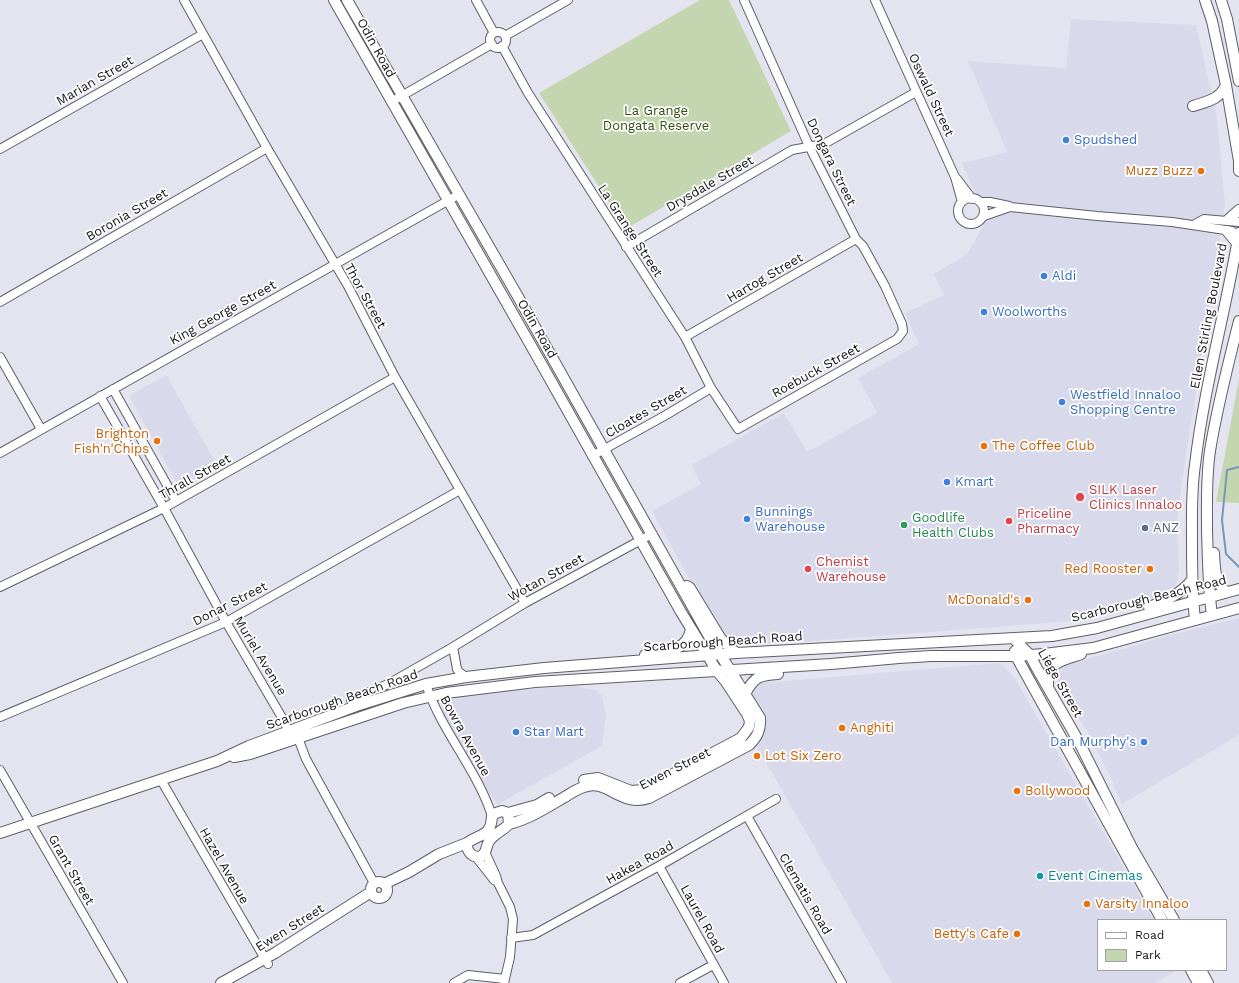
<!DOCTYPE html>
<style>
body{margin:0}
#map{position:relative;width:1239px;height:983px;overflow:hidden;background:#e4e4f0;font-family:"Work Sans",sans-serif}
canvas{display:block}
.legend{position:absolute;left:1097px;top:919px;width:130px;height:52px;box-sizing:border-box;background:#fff;border:1px solid #a1a1a3;margin:0;padding:5px 7px;list-style:none;font-size:12px;color:#141418}
.legend li{display:flex;align-items:center;gap:8px;height:20px}
.legend b{width:20px;border:1px solid #a1a1a3}
</style>
<div id="map">
<canvas width="1239" height="983"></canvas>
<ul class="legend">
<li><b style="height:5px;background:#fff"></b>Road</li>
<li><b style="height:11px;background:#c4d6b0"></b>Park</li>
</ul>
</div>
<script>
const c = document.querySelector('canvas').getContext('2d');
c.lineJoin = 'round';
function fillPath(path, color) { c.fillStyle = color; c.fill(path, 'evenodd'); }
function trace(path, color, width, dash) { c.strokeStyle = color; c.lineWidth = width; c.lineCap = dash ? 'butt' : 'round'; c.setLineDash(dash || []); c.stroke(path); }
function write(font, color, halo, rows, align = 'center') {
  c.font = font + ' "Work Sans",sans-serif'; c.lineWidth = 3.5; c.setLineDash([]); c.textBaseline = 'middle'; c.strokeStyle = halo; c.fillStyle = color; for (const [text, x, y, turn = 0] of rows) {
    c.save(); c.translate(x, y); c.rotate((+turn || 0) * Math.PI / 180); c.textAlign = isNaN(turn) ? turn : align; if (halo) c.strokeText(text, 0, 0); c.fillText(text, 0, 0); c.restore();
  }
}
fillPath(new Path2D(`
 M 1071,19 L 1196,25 L 1217,118 L 1225,204 L 1184,468 L 1177,524 L 1179,569 L 1177,582 L 1173,589 L 1169,593 L 1087,620 L 734,647 L 717,630 L 652,511 L 701,484 L 691,465 L 784,413 L 807,452 L 877,413 L 858,378 L 919,344 L 905,313 L 944,295 L 934,274 L 967,254 L 987,219 L 962,163 L 1007,152 L 968,61 L 1066,68 Z
 M 166,375 L 218,467 L 179,487 L 129,396 Z
 M 1239,618 L 1239,735 L 1122,804 L 1113,785 L 1114,784 L 1088,733 L 1059,688 L 1057,683 L 1059,672 L 1066,665 L 1073,663 L 1167,636 Z
 M 997,663 L 1004,665 L 1007,670 L 1014,677 L 1154,920 L 1098,920 L 1098,970 L 1178,970 L 1155,983 L 892,983 L 747,729 L 765,720 L 751,694 L 754,686 L 762,683 Z
 M 575,686 L 596,690 L 602,696 L 606,714 L 602,746 L 498,804 L 484,787 L 442,712 L 442,710 L 443,703 L 446,699 L 451,697 L 507,691 Z`), '#d9d9ec');
fillPath(new Path2D(`
 M 700,0 L 729,0 L 791,131 L 626,229 L 539,93 Z
 M 1239,379 L 1239,503 L 1216,502 Z`), '#c4d6b0');
trace(new Path2D(`
 M 1239,467 L 1227,470 L 1222,520 L 1226,554 L 1239,567`), '#7896ba', 2);
const minor = new Path2D(`
 M 184,0 L 267,148 L 348,286 L 395,377 L 525,603
 M 476,0 L 494,33
 M 875,0 L 955,177 L 962,202
 M490 40a8 8 0 1 1 16 0a8 8 0 1 1-16 0Z
 M 505,36 L 568,0
 M 502,46 L 528,93 L 685,337 L 711,388 L 738,429 L 897,339 L 903,331 L 902,324 L 885,286 L 863,246 L 856,239 L 809,146 L 744,0
 M 391,102 L 492,44
 M 0,149 L 203,34
 M 957,179 L 972,199
 M958 211a13 13 0 1 1 26 0a13 13 0 1 1-26 0Z
 M 980,202 L 990,202 L 1009,206
 M 984,216 L 1010,207 L 1097,216 L 1172,222 L 1232,231
 M 1195,224 L 1204,219 L 1239,222
 M 626,247 L 792,150 L 824,144 L 916,92
 M 0,302 L 267,148
 M 685,337 L 856,239
 M 0,357 L 41,429
 M 113,389 L 176,501
 M 100,396 L 164,508 L 226,622 L 284,721 L 290,735
 M 0,453 L 458,195
 M 592,456 L 666,415 L 711,388
 M 0,587 L 164,508 L 395,377
 M 453,647 L 457,669 L 459,672 L 466,677
 M 426,684 C 441,731 477,769 492,816
 M 351,700 L 388,684 L 453,647 L 525,603 L 652,534
 M 0,717 L 226,622 L 460,490
 M 298,738 L 306,759 L 374,883
 M 0,770 L 123,983
 M 161,780 L 268,964
 M 747,816 L 842,983
 M 485,852 L 496,876 L 498,883 L 510,907 L 513,919 L 510,957 L 504,983
 M 476,857 L 494,880
 M 659,866 L 724,983
 M 511,938 L 533,935 L 659,866 L 776,799
 M 454,983 L 468,975 L 505,979
 M 680,983 L 713,965`);
const major = new Path2D(`
 M 334,0 L 538,358 L 681,612 L 717,671 L 726,682 L 747,714 L 750,721 L 749,727 L 741,738 L 643,790 L 631,791 L 598,778 L 584,780
 M 347,0 L 517,295 L 710,638 L 760,718 C 761,730 757,737 749,745 L 649,798 C 622,807 608,781 588,786 C 579,787 570,794 563,798 C 546,808 529,819 509,824
 M 1205,0 L 1212,21 L 1226,85 L 1239,161 L 1239,171
 M 1221,0 L 1227,19 L 1239,81
 M 1193,106 C 1208,101 1219,100 1226,85
 M 1228,220 L 1239,210
 M 1227,231 L 1237,243
 M 1214,553 C 1215,567 1214,584 1227,592
 M 687,586 L 690,588 L 721,639 L 736,653
 M 1149,607 C 1165,601 1181,594 1192,580
 M 1212,615 C 1208,587 1208,559 1207,530 C 1207,504 1206,477 1210,451 C 1217,407 1228,364 1239,321
 M 1195,619 C 1192,594 1192,569 1192,544 C 1192,518 1191,491 1195,465 C 1204,387 1226,310 1239,233
 M 1014,639 L 1030,655 L 1035,665 L 1079,742 L 1132,848 L 1174,920
 M 1015,651 L 1016,656 L 1162,920
 M 645,655 C 664,652 687,652 691,629
 M 1048,686 C 1048,682 1048,677 1049,673 C 1052,661 1071,658 1081,654
 M 745,694 C 754,677 759,675 778,674
 M 234,757 L 250,754 L 403,703 L 446,693 L 535,682 L 831,664 L 899,658 L 931,656 L 1016,656 L 1044,654 L 1093,648 L 1239,608
 M 502,811 L 508,813 L 509,824 C 504,830 495,833 490,840 C 487,843 487,848 485,852 C 479,862 466,855 467,843 C 481,833 491,837 492,816 L 496,813 Z
 M 508,813 L 537,805 L 549,798
 M 0,833 L 217,761 L 249,746 L 356,706 L 426,684 L 466,677 L 544,668 L 736,653 L 1052,636 L 1097,628 L 1239,589
 M371 890a8 8 0 1 1 16 0a8 8 0 1 1-16 0Z
 M 384,884 L 409,872 L 439,854 L 467,843
 M 1191,970 L 1198,983
 M 1201,970 L 1208,983
 M 221,983 L 275,953 L 371,892`);
trace(minor, '#5e5e68', 10);
trace(major, '#5e5e68', 12);
trace(minor, '#fff', 8);
trace(major, '#fff', 10);
for (const [x, y, r, color] of [
 [1066,140,4,"#3f7fe0"],
 [1201,171,4,"#e8710a"],
 [1044,276,4,"#3f7fe0"],
 [984,312,4,"#3f7fe0"],
 [1062,402,4,"#3f7fe0"],
 [157,441,4,"#e8710a"],
 [984,446,4,"#e8710a"],
 [947,482,4,"#3f7fe0"],
 [1080,497,5,"#e0444e"],
 [747,519,4,"#3f7fe0"],
 [1009,521,4,"#e0444e"],
 [904,525,4,"#2e9e5b"],
 [1145,528,4,"#5c6f8a"],
 [808,569,4,"#e0444e"],
 [1150,569,4,"#e8710a"],
 [1028,600,4,"#e8710a"],
 [842,728,4,"#e8710a"],
 [516,732,4,"#3f7fe0"],
 [1144,742,4,"#3f7fe0"],
 [757,756,4,"#e8710a"],
 [1017,791,4,"#e8710a"],
 [1040,876,4,"#0f9aa8"],
 [1087,904,4,"#e8710a"],
 [1017,934,4,"#e8710a"]
]) { const dot = new Path2D(); dot.arc(x, y, r, 0, 2 * Math.PI); c.fillStyle = color; c.fill(dot); trace(dot, '#fff', 1.5); }
write('13px', '#141418', '#fff', [
 ["Odin Road",376,48,61],
 ["Marian Street",95,81,-30],
 ["Oswald Street",931,95,65],
 ["Dongara Street",831,162,64],
 ["Drysdale Street",710,184,-30],
 ["Boronia Street",127,215,-30],
 ["La Grange Street",630,231,57],
 ["Hartog Street",765,278,-30],
 ["Thor Street",365,296,61],
 ["King George Street",223,313,-29],
 ["Ellen Stirling Boulevard",1209,316,-79],
 ["Odin Road",537,329,60],
 ["Roebuck Street",816,371,-29],
 ["Cloates Street",646,412,-30],
 ["Thrall Street",195,477,-29],
 ["Wotan Street",546,578,-29],
 ["Scarborough Beach Road",1149,599,-14],
 ["Donar Street",230,604,-27],
 ["Scarborough Beach Road",723,642,-4],
 ["Muriel Avenue",260,656,59],
 ["Liege Street",1060,683,60],
 ["Scarborough Beach Road",342,700,-19],
 ["Bowra Avenue",465,736,61],
 ["Ewen Street",675,769,-27],
 ["Hakea Road",640,863,-29],
 ["Hazel Avenue",224,866,60],
 ["Grant Street",71,870,60],
 ["Clematis Road",805,894,60],
 ["Laurel Road",702,919,61],
 ["Ewen Street",290,928,-32]
]);
write('13px', '#344c0b', '#fff', [
 ["La Grange",656,111],
 ["Dongata Reserve",656,126]
]);
write('13px', '#366cbe', '#fff', [
 ["Spudshed",1074,140],
 ["Aldi",1052,276],
 ["Woolworths",992,312],
 ["Westfield Innaloo",1070,395],
 ["Shopping Centre",1070,410],
 ["Kmart",955,482],
 ["Bunnings",755,512],
 ["Warehouse",755,527],
 ["Star Mart",524,732],
 ["Dan Murphy's",1136,742,"right"]
], 'left');
write('13px', '#c56008', '#fff', [
 ["Muzz Buzz",1193,171],
 ["Brighton",149,434],
 ["Fish'n'Chips",149,449],
 ["The Coffee Club",992,446,"left"],
 ["Red Rooster",1142,569],
 ["McDonald's",1020,600],
 ["Anghiti",850,728,"left"],
 ["Lot Six Zero",765,756,"left"],
 ["Bollywood",1025,791,"left"],
 ["Varsity Innaloo",1095,904,"left"],
 ["Betty's Cafe",1009,934]
], 'right');
write('13px', '#be3a42', '#fff', [
 ["SILK Laser",1089,490],
 ["Clinics Innaloo",1089,505],
 ["Priceline",1017,514],
 ["Pharmacy",1017,529],
 ["Chemist",816,562],
 ["Warehouse",816,577]
], 'left');
write('13px', '#27864d', '#fff', [
 ["Goodlife",912,518],
 ["Health Clubs",912,533]
], 'left');
write('13px', '#4e5e75', '#fff', [
 ["ANZ",1153,528]
], 'left');
write('13px', '#0d838f', '#fff', [
 ["Event Cinemas",1048,876]
], 'left');
</script>
